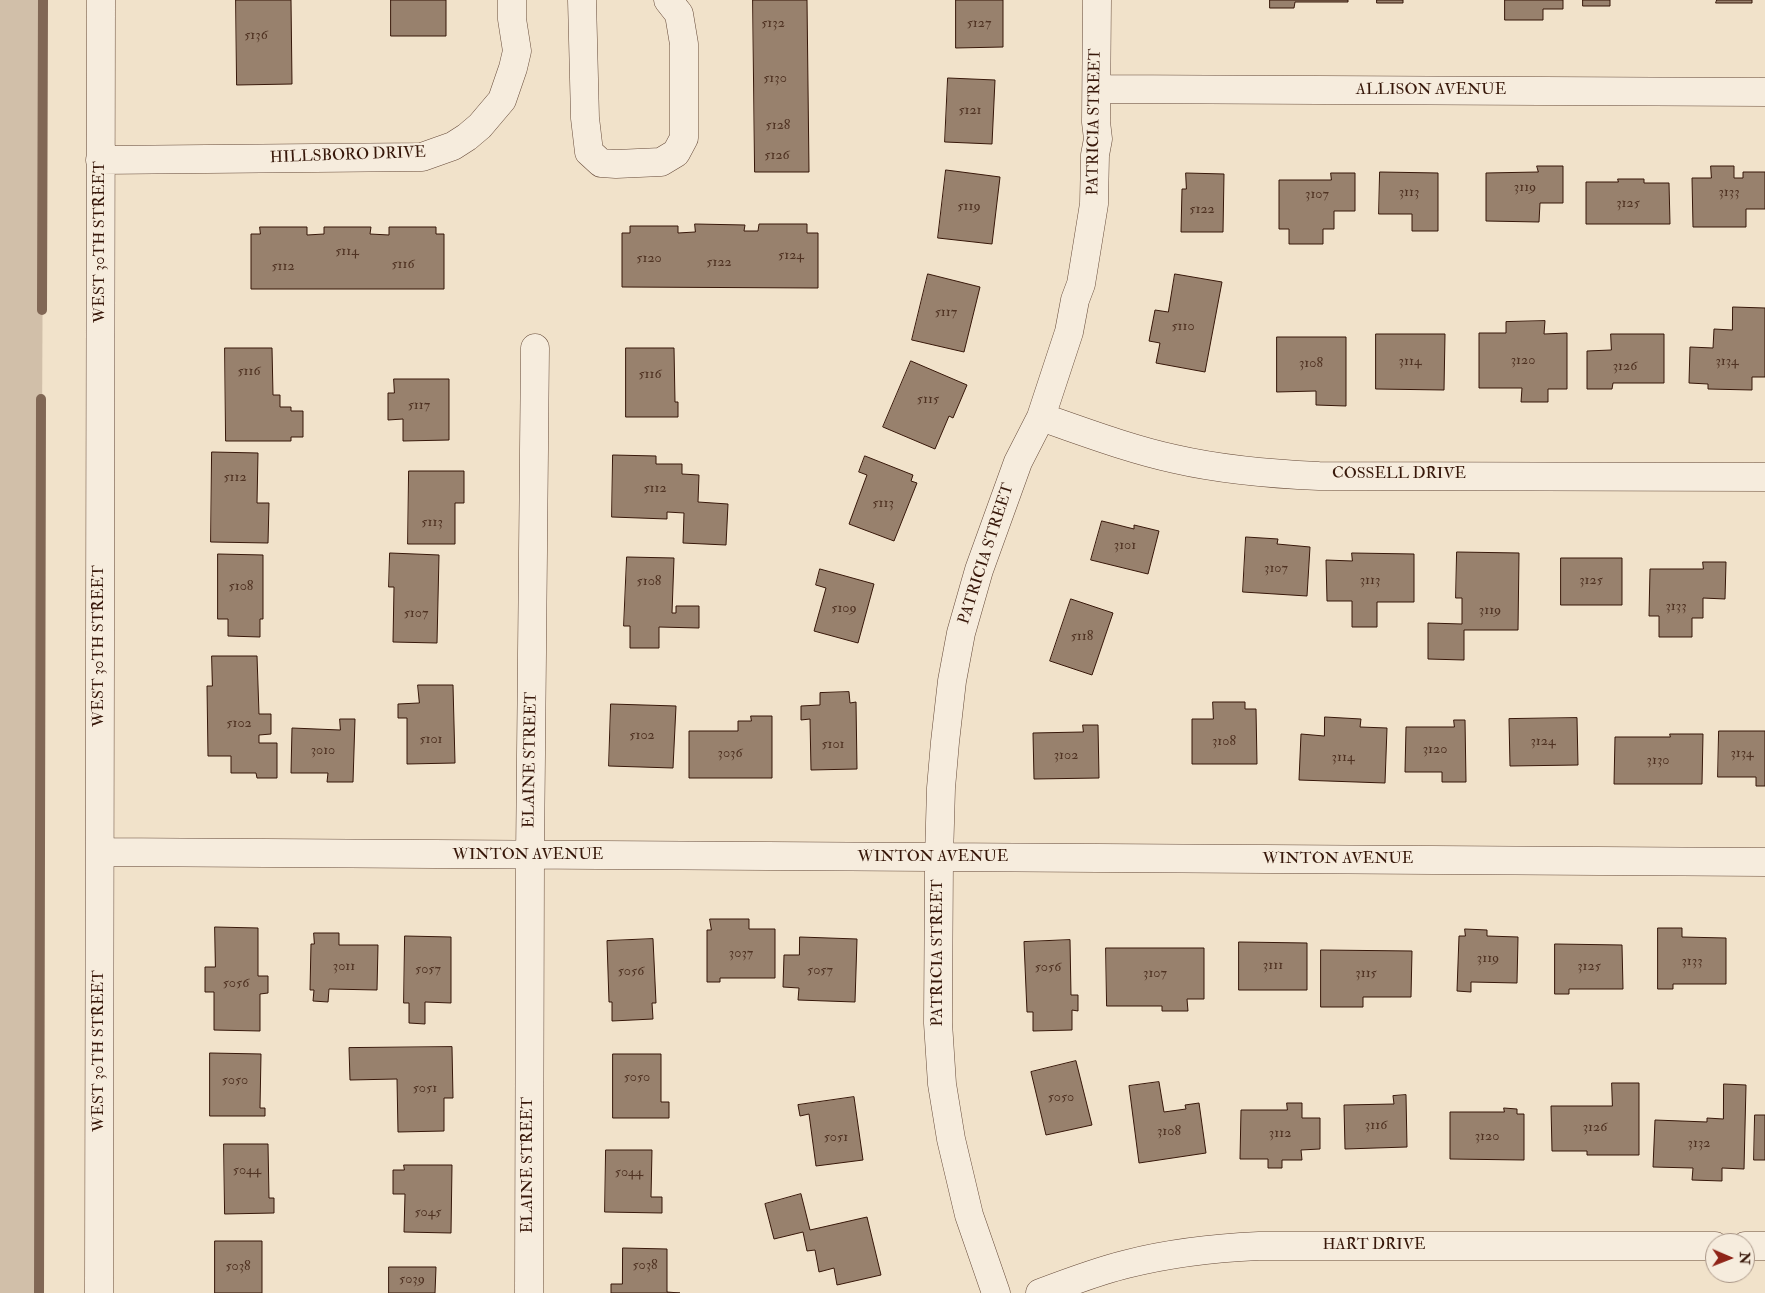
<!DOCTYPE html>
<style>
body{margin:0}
#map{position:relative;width:1765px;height:1293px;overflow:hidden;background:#f1e2ca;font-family:"IM FELL Double Pica",serif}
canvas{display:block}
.north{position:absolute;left:1705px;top:1233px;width:50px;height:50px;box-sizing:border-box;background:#f6ecdd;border:1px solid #aa9788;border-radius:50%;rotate:91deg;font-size:14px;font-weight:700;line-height:20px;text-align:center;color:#371709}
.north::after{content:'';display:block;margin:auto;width:18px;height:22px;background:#8f2418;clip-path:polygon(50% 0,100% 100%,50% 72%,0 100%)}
</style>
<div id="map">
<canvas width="1765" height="1293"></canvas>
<div class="north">N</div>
</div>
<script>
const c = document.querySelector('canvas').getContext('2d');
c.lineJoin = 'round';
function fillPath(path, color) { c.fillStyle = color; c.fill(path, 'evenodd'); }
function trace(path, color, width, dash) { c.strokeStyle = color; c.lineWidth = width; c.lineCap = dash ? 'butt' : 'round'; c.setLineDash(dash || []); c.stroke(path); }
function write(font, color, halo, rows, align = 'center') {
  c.font = font + ' "IM FELL Double Pica",serif'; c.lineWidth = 4.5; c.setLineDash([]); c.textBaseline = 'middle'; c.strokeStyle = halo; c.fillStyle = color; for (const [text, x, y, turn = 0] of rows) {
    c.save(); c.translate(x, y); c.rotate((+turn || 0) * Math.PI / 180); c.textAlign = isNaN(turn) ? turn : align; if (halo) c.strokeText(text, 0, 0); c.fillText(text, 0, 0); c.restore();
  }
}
fillPath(new Path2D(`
 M 0,0 L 44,0 L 38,1293 L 0,1293 Z`), '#d1bfa9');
trace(new Path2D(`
 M 42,310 L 43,0
 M 39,1293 L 41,399`), '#816755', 10);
const building = new Path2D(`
 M 236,0 L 291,0 L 292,84 L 237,85 Z
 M 391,0 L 446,0 L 446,36 L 391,36 Z
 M 753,0 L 807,0 L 809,172 L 755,172 Z
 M 956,0 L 1003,0 L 1003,47 L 956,48 Z
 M 1270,0 L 1348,0 L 1348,2 L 1295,2 L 1294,8 L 1270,8 Z
 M 1377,0 L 1403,0 L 1403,3 L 1377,3 Z
 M 1505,0 L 1563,0 L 1563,9 L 1543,9 L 1543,20 L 1505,20 Z
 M 1583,0 L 1610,0 L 1610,6 L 1583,6 Z
 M 1717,0 L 1752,0 L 1752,3 L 1716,3 Z
 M 948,78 L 995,80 L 992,144 L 945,142 Z
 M 1537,166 L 1563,166 L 1563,203 L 1540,203 L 1539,222 L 1486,221 L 1486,173 L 1538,172 Z
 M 1711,166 L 1734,166 L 1734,178 L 1743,178 L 1743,172 L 1765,172 L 1765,209 L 1746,209 L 1746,227 L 1693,227 L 1692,178 L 1711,178 Z
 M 946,170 L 1000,177 L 992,244 L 938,238 Z
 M 1380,172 L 1438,173 L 1438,231 L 1412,231 L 1412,214 L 1379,214 Z
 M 1186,173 L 1224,174 L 1223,232 L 1181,232 L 1182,189 L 1186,189 Z
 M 1331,173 L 1355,173 L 1355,211 L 1334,211 L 1334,229 L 1323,229 L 1323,244 L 1289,244 L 1289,229 L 1279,229 L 1279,180 L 1331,180 Z
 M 1618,179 L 1644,179 L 1644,183 L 1669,183 L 1670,224 L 1586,224 L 1586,182 L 1618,182 Z
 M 695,224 L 745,225 L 744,231 L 758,231 L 759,224 L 807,224 L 807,233 L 818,233 L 818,288 L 622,287 L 622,233 L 630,233 L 630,226 L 678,226 L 678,233 L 695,232 Z
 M 260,227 L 307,227 L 307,235 L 324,234 L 324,227 L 371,227 L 370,234 L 389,235 L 389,227 L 436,227 L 436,234 L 444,234 L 444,289 L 251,289 L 251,234 L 260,234 Z
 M 928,274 L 980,287 L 964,352 L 912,340 Z
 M 1175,274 L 1222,282 L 1205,372 L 1156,363 L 1160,343 L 1149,341 L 1155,310 L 1168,312 Z
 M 1733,307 L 1765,308 L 1765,377 L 1752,377 L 1752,390 L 1708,389 L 1708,384 L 1689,383 L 1690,347 L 1713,348 L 1714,329 L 1732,330 Z
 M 1545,321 L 1544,334 L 1567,333 L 1567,389 L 1548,389 L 1548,402 L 1521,402 L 1522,388 L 1479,388 L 1479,333 L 1506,333 L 1506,322 Z
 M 1376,334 L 1445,334 L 1444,390 L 1376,389 Z
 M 1611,334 L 1664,334 L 1664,383 L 1613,383 L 1612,389 L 1587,389 L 1587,351 L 1611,350 Z
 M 1277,337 L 1346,337 L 1346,406 L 1316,405 L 1316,391 L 1277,392 Z
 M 225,348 L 272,348 L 273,395 L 280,395 L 280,407 L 291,407 L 291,411 L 303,411 L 303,437 L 291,437 L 291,441 L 226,441 Z
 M 626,348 L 674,348 L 675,402 L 678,402 L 678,417 L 626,417 Z
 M 911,361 L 967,385 L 953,418 L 949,416 L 935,449 L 883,427 Z
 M 394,379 L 449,379 L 449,440 L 403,441 L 403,419 L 388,420 L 388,393 L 394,393 Z
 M 212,452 L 258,453 L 257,503 L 269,503 L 268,543 L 211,542 Z
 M 613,455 L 656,456 L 656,464 L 682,464 L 682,474 L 699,475 L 698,502 L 728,504 L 726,545 L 683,543 L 684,513 L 667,512 L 667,519 L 612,517 Z
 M 865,456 L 913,475 L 911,481 L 917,483 L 894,541 L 849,524 L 867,475 L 859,472 Z
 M 409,471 L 464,471 L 464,503 L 455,503 L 455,544 L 408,544 Z
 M 1102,521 L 1134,529 L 1134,525 L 1159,531 L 1148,574 L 1091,560 Z
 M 1246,537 L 1278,539 L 1277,544 L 1310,547 L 1307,596 L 1243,592 Z
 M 1457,552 L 1519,553 L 1518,630 L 1464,630 L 1464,660 L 1428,659 L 1428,623 L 1462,624 L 1462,598 L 1456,598 Z
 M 390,553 L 439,555 L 437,643 L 393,642 L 394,587 L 389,587 Z
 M 1352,553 L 1414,554 L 1414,602 L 1377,602 L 1377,627 L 1352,627 L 1352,601 L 1327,601 L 1326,560 L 1352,561 Z
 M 218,554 L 263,555 L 263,619 L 260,619 L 260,637 L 228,636 L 228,619 L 218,619 Z
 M 627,557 L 674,558 L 672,613 L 676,613 L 676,606 L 699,606 L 699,628 L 659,627 L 659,648 L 630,648 L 630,626 L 624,626 Z
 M 1561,558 L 1622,558 L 1622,605 L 1561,605 Z
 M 1703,562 L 1726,562 L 1725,599 L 1703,598 L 1703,618 L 1692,618 L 1692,637 L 1659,637 L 1659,616 L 1649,616 L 1650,569 L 1703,569 Z
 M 820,569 L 874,584 L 858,643 L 814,631 L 826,588 L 816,585 Z
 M 1071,599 L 1113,613 L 1092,675 L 1050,661 Z
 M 212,656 L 257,656 L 259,714 L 271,714 L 271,734 L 259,735 L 259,743 L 277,743 L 277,778 L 257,778 L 256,773 L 231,773 L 231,756 L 208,756 L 207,686 L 212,686 Z
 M 418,685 L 453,685 L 455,763 L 407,764 L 407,718 L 398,718 L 398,704 L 419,703 Z
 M 849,692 L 850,703 L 856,702 L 857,769 L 811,770 L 810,719 L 801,720 L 801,706 L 820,705 L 820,693 Z
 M 1213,702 L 1245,702 L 1245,709 L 1256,709 L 1257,764 L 1192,764 L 1192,719 L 1213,719 Z
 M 611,704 L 676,706 L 673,768 L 609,766 Z
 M 751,716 L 772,716 L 772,778 L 689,778 L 689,731 L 738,731 L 738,721 L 751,721 Z
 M 1325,717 L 1361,719 L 1360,727 L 1387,728 L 1385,783 L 1299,780 L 1301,734 L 1324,736 Z
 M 1577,718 L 1578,765 L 1510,766 L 1509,719 Z
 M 340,719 L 355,719 L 353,782 L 327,782 L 328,773 L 291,773 L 292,728 L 340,730 Z
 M 1454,720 L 1465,720 L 1466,782 L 1442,782 L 1442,772 L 1405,772 L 1406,727 L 1454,727 Z
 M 1083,725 L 1098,725 L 1099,778 L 1034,779 L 1033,733 L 1083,732 Z
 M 1719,731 L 1765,731 L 1765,786 L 1756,786 L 1756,777 L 1718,777 Z
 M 1670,734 L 1703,734 L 1702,784 L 1614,784 L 1615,737 L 1670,737 Z
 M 710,919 L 749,919 L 749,929 L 775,929 L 775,978 L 720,978 L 720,982 L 707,982 L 707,930 L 711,930 Z
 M 215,927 L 258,928 L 258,976 L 268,976 L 268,993 L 260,994 L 260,1031 L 214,1030 L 214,992 L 205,992 L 205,967 L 215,967 Z
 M 1658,928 L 1682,928 L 1682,937 L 1726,938 L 1726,984 L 1673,984 L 1673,989 L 1658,989 Z
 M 1465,929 L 1487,930 L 1487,936 L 1518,937 L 1517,983 L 1471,982 L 1471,992 L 1457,991 L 1459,936 L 1465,936 Z
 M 314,933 L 339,933 L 339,945 L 378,945 L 377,990 L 329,989 L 328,1002 L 313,1001 L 314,990 L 310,990 L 311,944 L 314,944 Z
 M 405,936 L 451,937 L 451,1003 L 425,1002 L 425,1024 L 409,1023 L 409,1003 L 404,1003 Z
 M 800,937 L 857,939 L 855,1002 L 798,1000 L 799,988 L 783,987 L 784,955 L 799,955 Z
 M 653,939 L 656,1003 L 652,1003 L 653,1019 L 612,1021 L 612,1002 L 609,1002 L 607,941 Z
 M 1070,940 L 1071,995 L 1078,995 L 1078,1011 L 1072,1010 L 1072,1030 L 1033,1031 L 1033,1012 L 1027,1012 L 1024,942 Z
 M 1239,942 L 1307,943 L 1307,990 L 1239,990 Z
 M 1555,944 L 1622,945 L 1623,989 L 1569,989 L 1569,994 L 1555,994 Z
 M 1106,948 L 1204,948 L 1204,999 L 1187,999 L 1188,1011 L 1162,1011 L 1162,1006 L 1107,1006 Z
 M 1321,950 L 1412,951 L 1411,997 L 1363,997 L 1363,1007 L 1321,1007 Z
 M 452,1047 L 453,1098 L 444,1098 L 444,1131 L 398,1132 L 397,1079 L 350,1080 L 349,1048 Z
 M 210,1053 L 261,1054 L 260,1108 L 265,1108 L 265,1116 L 210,1116 Z
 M 613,1054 L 661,1054 L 661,1102 L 669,1102 L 669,1118 L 613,1118 Z
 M 1076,1061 L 1092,1125 L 1046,1135 L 1031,1072 Z
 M 1159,1082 L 1164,1112 L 1186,1109 L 1185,1105 L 1199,1103 L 1206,1153 L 1139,1163 L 1129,1086 Z
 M 1612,1083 L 1639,1083 L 1639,1155 L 1587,1155 L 1587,1151 L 1552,1151 L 1551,1106 L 1612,1106 Z
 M 1724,1084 L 1746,1085 L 1744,1169 L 1722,1168 L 1722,1181 L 1692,1180 L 1693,1168 L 1653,1167 L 1655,1120 L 1707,1122 L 1707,1118 L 1723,1119 Z
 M 1406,1095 L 1407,1147 L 1345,1149 L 1344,1105 L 1394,1104 L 1393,1096 Z
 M 854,1097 L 863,1160 L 816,1166 L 809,1114 L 800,1116 L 798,1105 Z
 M 1287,1103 L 1302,1103 L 1302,1118 L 1320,1118 L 1320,1149 L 1301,1150 L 1302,1160 L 1282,1160 L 1282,1168 L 1268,1168 L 1268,1159 L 1240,1159 L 1241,1110 L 1287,1110 Z
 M 1504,1108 L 1517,1109 L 1517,1114 L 1524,1114 L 1524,1160 L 1450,1159 L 1450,1112 L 1504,1112 Z
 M 1755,1115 L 1765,1115 L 1765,1160 L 1754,1160 Z
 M 224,1144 L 268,1144 L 269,1198 L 274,1198 L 274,1213 L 225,1214 Z
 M 606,1150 L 652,1150 L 651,1197 L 662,1197 L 662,1213 L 605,1212 Z
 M 404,1165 L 452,1165 L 451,1233 L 404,1232 L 405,1194 L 393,1194 L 393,1170 L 404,1170 Z
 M 801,1194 L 810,1230 L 867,1217 L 881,1275 L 837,1285 L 834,1268 L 819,1272 L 815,1250 L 807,1251 L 803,1232 L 774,1239 L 765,1204 Z
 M 215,1241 L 262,1241 L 262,1293 L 215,1293 Z
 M 623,1248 L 667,1249 L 667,1292 L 680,1293 L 611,1293 L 611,1284 L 622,1284 Z
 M 389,1267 L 436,1267 L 435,1293 L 389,1293 Z`);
fillPath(building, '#98816d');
trace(building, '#371709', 1);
const minor = new Path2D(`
 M 582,0 L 585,118 L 589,152 L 601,163 L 616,164 L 661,162 L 676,153 L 684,138 L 684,44 L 679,14 L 668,0
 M 1097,89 L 1765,92
 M 100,160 L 422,157 L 453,146 L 467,137 L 480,126 L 502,100 L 513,68 L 517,51 L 512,19 L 512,0
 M 1041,417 C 1085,432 1129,449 1175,459 C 1223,470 1271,474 1319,476 L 1765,477
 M 100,852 L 1765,862
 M 1745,1246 L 1765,1246
 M 99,1293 L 101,0
 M 529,1293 L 530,856 L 535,348
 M 996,1293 L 969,1215 L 951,1139 L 942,1084 L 938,1023 L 939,858 L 941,788 L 945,742 L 952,681 L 961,633 L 979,570 L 1018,462 L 1041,417 L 1069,332 L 1075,300 L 1081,284 L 1094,204 L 1095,155 L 1098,139 L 1096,122 L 1097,0
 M 1040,1293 C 1069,1282 1098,1271 1127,1264 C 1170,1253 1215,1248 1259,1246 L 1715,1246`);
trace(minor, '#664a39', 29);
trace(minor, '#f6ecdd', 28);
write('14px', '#4f3222', null, [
 ["5132",773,24],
 ["5127",979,24],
 ["5136",256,36],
 ["5130",775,79],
 ["5121",970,111],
 ["5128",778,126],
 ["5126",777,156],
 ["3119",1525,188],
 ["3113",1409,193],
 ["3133",1729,193],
 ["3107",1317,195],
 ["3125",1628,204],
 ["5119",969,207],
 ["5122",1202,210],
 ["5114",347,252],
 ["5124",791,256],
 ["5120",649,259],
 ["5122",719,263],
 ["5116",403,265],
 ["5112",283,267],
 ["5117",946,313],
 ["5110",1183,327],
 ["3120",1523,361],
 ["3114",1410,362],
 ["3134",1727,362],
 ["3108",1311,364],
 ["3126",1625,367],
 ["5116",249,372],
 ["5116",650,375],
 ["5115",928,400],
 ["5117",419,406],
 ["5112",235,478],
 ["5112",655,489],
 ["5113",883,504],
 ["5113",432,523],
 ["3101",1125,546],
 ["3107",1276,569],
 ["3113",1370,581],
 ["3125",1591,581],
 ["5108",649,582],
 ["5108",241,587],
 ["3133",1676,607],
 ["5109",844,609],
 ["3119",1490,611],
 ["5107",416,614],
 ["5118",1082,637],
 ["5102",239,724],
 ["5102",642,736],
 ["5101",431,740],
 ["3108",1224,742],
 ["3124",1543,742],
 ["5101",833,745],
 ["3120",1435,750],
 ["3010",323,751],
 ["3036",730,754],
 ["3134",1742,754],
 ["3102",1066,756],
 ["3114",1343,758],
 ["3130",1658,761],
 ["3037",741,954],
 ["3119",1488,959],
 ["3133",1692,962],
 ["3111",1273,966],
 ["3011",344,967],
 ["3125",1589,967],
 ["5056",1048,968],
 ["5057",428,970],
 ["5057",820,971],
 ["5056",631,972],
 ["3107",1155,974],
 ["3115",1366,974],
 ["5056",236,984],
 ["5050",637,1078],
 ["5050",235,1081],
 ["5051",425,1089],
 ["5050",1061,1098],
 ["3116",1376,1126],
 ["3126",1595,1128],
 ["3108",1169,1132],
 ["3112",1280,1134],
 ["3120",1487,1137],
 ["5051",836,1138],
 ["3132",1699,1144],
 ["5044",247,1171],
 ["5044",629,1173],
 ["5045",428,1213],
 ["5038",645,1266],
 ["5038",238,1267],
 ["5039",412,1280]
]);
write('16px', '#371709', '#f6ecdd', [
 ["ALLISON AVENUE",1431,91],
 ["PATRICIA STREET",1095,122,-89],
 ["HILLSBORO DRIVE",348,156,-2],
 ["WEST 30TH STREET",101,242,-90],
 ["COSSELL DRIVE",1399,475],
 ["PATRICIA STREET",987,554,-72],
 ["WEST 30TH STREET",100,646,-90],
 ["ELAINE STREET",531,760,-89],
 ["WINTON AVENUE",528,856],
 ["WINTON AVENUE",933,858],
 ["WINTON AVENUE",1338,860],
 ["PATRICIA STREET",939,953,-90],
 ["WEST 30TH STREET",100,1051,-90],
 ["ELAINE STREET",529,1165,-90],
 ["HART DRIVE",1374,1246]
]);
</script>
